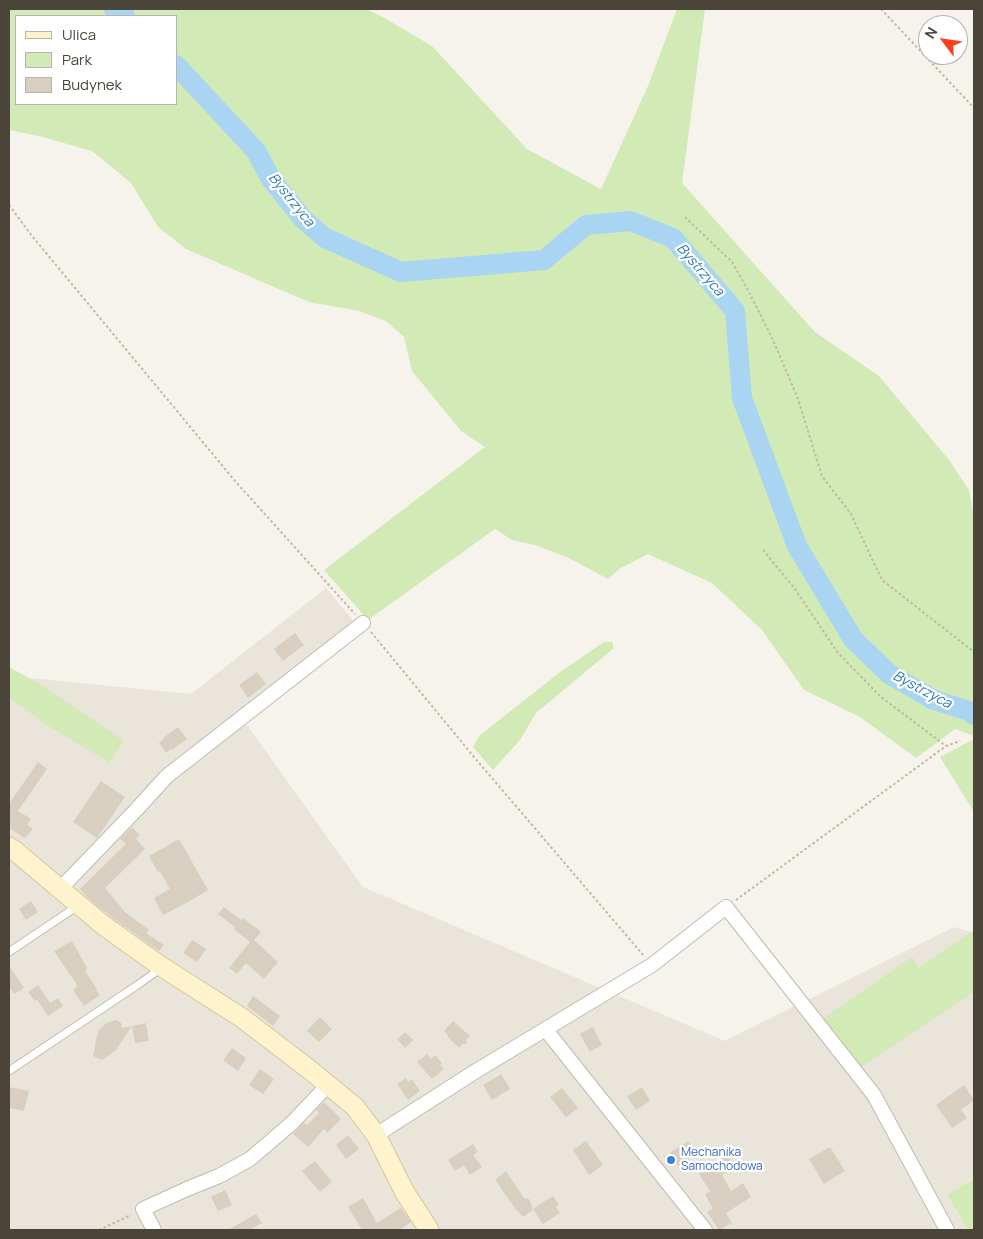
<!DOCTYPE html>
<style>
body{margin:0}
#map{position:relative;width:983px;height:1239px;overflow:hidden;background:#f6f3ec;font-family:Manrope,sans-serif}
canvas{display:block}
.frame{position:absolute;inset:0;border:10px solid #4b4439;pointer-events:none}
.legend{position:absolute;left:15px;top:15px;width:162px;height:90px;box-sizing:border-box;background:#fff;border:1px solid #b7b4b0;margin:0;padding:6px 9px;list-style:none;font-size:15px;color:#4b4439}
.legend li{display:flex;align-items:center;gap:10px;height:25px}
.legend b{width:25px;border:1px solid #b7b4b0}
.north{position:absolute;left:918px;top:15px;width:50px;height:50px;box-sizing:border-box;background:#fff;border:1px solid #b7b4b0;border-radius:50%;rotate:301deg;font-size:14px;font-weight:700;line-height:20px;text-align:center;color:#4b4439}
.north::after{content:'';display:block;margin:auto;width:18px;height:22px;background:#fc3f1d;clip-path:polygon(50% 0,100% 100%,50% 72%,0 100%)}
</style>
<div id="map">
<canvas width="983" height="1239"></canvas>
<div class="frame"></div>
<ul class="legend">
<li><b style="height:6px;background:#fff3cd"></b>Ulica</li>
<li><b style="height:14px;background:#d2eab5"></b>Park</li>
<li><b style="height:14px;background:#d8cfc1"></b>Budynek</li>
</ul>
<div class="north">N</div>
</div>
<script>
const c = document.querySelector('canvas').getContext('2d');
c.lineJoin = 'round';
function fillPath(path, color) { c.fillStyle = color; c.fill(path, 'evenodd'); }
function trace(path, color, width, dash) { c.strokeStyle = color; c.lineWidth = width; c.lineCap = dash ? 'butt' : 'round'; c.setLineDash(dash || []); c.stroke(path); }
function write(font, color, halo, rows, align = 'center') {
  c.font = font + ' Manrope,sans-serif'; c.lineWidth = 4.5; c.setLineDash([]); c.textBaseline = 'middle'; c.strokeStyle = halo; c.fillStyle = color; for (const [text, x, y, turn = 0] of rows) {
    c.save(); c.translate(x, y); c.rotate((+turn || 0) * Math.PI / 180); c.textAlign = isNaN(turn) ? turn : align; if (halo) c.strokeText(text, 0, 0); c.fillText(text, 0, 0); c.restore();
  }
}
fillPath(new Path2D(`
 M 326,588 L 356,624 L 240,715 L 363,887 L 725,1041 L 954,927 L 974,933 L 974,1179 L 947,1196 L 968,1230 L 9,1230 L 9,676 L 191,694 Z`), '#eae5da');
fillPath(new Path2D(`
 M 9,9 L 366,9 L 381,16 L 432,46 L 527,149 L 601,189 L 648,86 L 677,9 L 705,9 L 682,183 L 815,332 L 879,376 L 949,460 L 969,490 L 974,517 L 974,736 L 955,729 L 916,758 L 860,717 L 804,690 L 762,630 L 712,583 L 648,554 L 619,569 L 608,579 L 569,558 L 535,545 L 512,540 L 495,529 L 368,620 L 324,570 L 485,447 L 461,431 L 412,371 L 404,337 L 386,321 L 359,311 L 309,302 L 186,249 L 158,227 L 131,183 L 92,151 L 39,136 L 9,130 ZM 16,16 L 176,16 L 176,104 L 16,104 Z
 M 604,642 L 613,642 L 613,649 L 536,713 L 520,740 L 493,770 L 473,747 L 479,736 L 560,672 Z
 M 9,667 L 40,684 L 124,741 L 109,762 L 53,729 L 9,698 Z
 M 974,739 L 974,812 L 940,757 Z
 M 974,930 L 974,992 L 858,1069 L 821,1020 L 912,957 L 919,968 Z
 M 974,1179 L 974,1230 L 968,1230 L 947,1195 Z`), '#d2eab5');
trace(new Path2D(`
 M 114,9 L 125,16
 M 176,65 L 256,151 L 271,179 L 303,219 L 325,238 L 401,272 L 544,260 L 586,225 L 630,221 L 673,238 L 735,311 L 742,398 L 797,546 L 853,639 L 889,674 L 934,700 L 969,711 L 974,715`), '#a9d4f2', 20);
fillPath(new Path2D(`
 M 295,633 L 304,645 L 283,661 L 274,649 Z
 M 257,672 L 266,684 L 248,698 L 239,685 Z
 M 178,727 L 187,739 L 172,750 L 171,749 L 166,753 L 159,743 L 164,739 L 163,738 Z
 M 38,762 L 47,769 L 18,811 L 31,819 L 27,824 L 33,829 L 25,838 L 9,828 L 9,804 Z
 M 101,781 L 125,797 L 97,838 L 73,822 Z
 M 132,827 L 140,835 L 136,839 L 145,849 L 105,888 L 125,912 L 149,930 L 146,933 L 164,945 L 159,951 L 110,916 L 88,898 L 80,889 L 126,844 L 120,839 Z
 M 179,839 L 208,890 L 188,902 L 163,915 L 154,898 L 170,889 L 160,871 L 158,872 L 149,856 Z
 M 31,901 L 38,912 L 26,920 L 19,909 Z
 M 224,907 L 241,920 L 243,918 L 261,932 L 254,940 L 278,962 L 264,979 L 246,963 L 237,974 L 229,968 L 250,942 L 234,929 L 235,927 L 218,914 Z
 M 192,940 L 206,949 L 197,962 L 183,953 Z
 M 72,941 L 87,968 L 85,971 L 97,989 L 96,990 L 100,995 L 84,1006 L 73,990 L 78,986 L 54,951 Z
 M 9,965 L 24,988 L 14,994 L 9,986 Z
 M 38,985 L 50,1003 L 58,998 L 63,1006 L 48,1016 L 37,1000 L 35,1001 L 28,992 Z
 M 253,996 L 280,1016 L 273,1026 L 247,1006 Z
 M 320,1017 L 332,1029 L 319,1042 L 307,1031 Z
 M 116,1020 L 121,1023 L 122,1028 L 132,1026 L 116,1050 L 102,1060 L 93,1056 L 95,1048 L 96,1039 L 99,1030 L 106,1023 Z
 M 453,1021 L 470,1036 L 466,1040 L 467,1044 L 463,1044 L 459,1048 L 447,1036 L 448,1035 L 444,1031 Z
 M 146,1023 L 149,1041 L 135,1043 L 132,1026 Z
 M 593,1027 L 602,1045 L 590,1052 L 580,1034 Z
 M 405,1032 L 413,1040 L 405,1048 L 397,1039 Z
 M 232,1048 L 246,1058 L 238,1071 L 223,1060 Z
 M 427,1054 L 431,1059 L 435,1055 L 442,1063 L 440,1065 L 444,1069 L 432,1079 L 417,1062 Z
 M 260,1069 L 274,1079 L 263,1094 L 249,1085 Z
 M 501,1074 L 510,1089 L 492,1100 L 483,1085 Z
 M 406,1078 L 408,1082 L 412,1079 L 420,1091 L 408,1100 L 397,1084 Z
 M 964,1085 L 974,1100 L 961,1110 L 967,1118 L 952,1128 L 936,1105 Z
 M 9,1087 L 29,1091 L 24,1111 L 9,1108 Z
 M 642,1087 L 650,1101 L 636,1110 L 627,1096 Z
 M 562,1088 L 578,1108 L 566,1117 L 550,1097 Z
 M 324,1102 L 341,1119 L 327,1133 L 324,1129 L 308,1147 L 293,1134 L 304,1123 L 307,1125 L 319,1113 L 316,1110 Z
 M 348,1135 L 359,1149 L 346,1159 L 336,1145 Z
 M 586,1141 L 603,1165 L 589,1175 L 573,1150 Z
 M 688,1141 L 696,1153 L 689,1157 L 690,1158 L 678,1166 L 670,1153 Z
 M 473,1144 L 478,1152 L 473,1155 L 482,1167 L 470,1175 L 464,1165 L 455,1171 L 448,1160 Z
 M 830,1147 L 845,1171 L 824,1184 L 809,1159 Z
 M 727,1155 L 735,1167 L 722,1175 L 731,1191 L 743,1183 L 751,1197 L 726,1213 L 732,1223 L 719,1230 L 707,1212 L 713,1209 L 705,1194 L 710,1191 L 699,1174 Z
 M 315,1161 L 332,1182 L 320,1192 L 302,1171 Z
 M 506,1171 L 524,1198 L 529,1199 L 533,1210 L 523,1217 L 518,1211 L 517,1211 L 495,1180 Z
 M 225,1190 L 232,1205 L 218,1211 L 211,1197 Z
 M 553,1196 L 559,1205 L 556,1207 L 560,1213 L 543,1224 L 533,1209 Z
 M 363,1198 L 377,1223 L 401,1208 L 411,1222 L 399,1230 L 362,1230 L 348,1207 Z
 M 256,1214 L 262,1223 L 249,1230 L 228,1230 Z`), '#d8cfc1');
const lane = new Path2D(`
 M 9,952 L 79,905
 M 9,1071 L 139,984 L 160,969`);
const street = new Path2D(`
 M 60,889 L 136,810 L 167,776 L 363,623
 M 546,1030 L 705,1230
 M 376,1135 L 476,1071 L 652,965 L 726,907 L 874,1095 L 947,1230
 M 154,1230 L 143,1209 L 187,1189 L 219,1176 L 250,1159 L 292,1123 L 328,1085`);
const secondary = new Path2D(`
 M 9,847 L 15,851 L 103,925 L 156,963 L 242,1018 L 310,1070 L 355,1107 L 376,1135 L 404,1191 L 429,1230`);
trace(lane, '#c2bbae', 9);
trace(street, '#c2bbae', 16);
trace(secondary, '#d6c79b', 21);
trace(new Path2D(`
 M 881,9 L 974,108
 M 9,205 L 32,236 L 235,481 L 355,614
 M 685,217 L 732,262 L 749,292 L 773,340 L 798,399 L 822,476 L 851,514 L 882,580 L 974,652
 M 763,550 L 795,589 L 838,653 L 881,697 L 946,746
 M 371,632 L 474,757 L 644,956
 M 736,900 L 946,746 L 960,741
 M 99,1230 L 131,1215`), '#c4b79f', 2, [2.5, 2.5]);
trace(lane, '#fff', 7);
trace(street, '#fff', 14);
trace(secondary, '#fff3cd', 19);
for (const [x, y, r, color] of [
 [671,1160,5,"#3f7fe0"]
]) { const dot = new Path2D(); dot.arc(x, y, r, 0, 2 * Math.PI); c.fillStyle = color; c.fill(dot); trace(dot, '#fff', 2); }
write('12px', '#366cbe', '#fff', [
 ["Mechanika",681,1153],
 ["Samochodowa",681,1167]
], 'left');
write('italic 14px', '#2e7ab2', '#fff', [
 ["Bystrzyca",291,200,51],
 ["Bystrzyca",700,270,49],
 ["Bystrzyca",922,690,28]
]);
</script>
